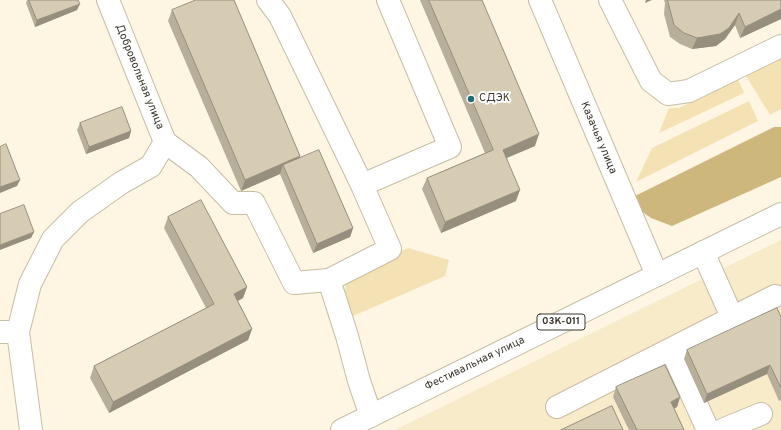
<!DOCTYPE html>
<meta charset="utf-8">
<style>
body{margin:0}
canvas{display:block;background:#fef6e2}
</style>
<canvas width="781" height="430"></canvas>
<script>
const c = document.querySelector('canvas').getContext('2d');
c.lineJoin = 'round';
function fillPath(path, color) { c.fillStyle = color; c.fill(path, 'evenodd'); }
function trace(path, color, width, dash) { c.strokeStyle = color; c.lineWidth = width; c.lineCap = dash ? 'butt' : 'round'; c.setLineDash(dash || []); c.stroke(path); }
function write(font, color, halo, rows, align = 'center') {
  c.font = font + ' Overpass,sans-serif'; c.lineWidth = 4; c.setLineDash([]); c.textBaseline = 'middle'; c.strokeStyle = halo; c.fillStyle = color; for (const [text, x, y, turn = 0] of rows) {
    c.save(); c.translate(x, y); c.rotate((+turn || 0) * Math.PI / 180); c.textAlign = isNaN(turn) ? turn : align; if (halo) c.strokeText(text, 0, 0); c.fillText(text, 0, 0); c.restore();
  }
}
fillPath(new Path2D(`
 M 781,240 L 781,430 L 395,430 Z`), '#f8ebca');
fillPath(new Path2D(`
 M 781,59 L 781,109 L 770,115 L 746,76 Z
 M 738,79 L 744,93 L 659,133 L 669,108 L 679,108 Z
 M 749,101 L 758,121 L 636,182 L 652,148 Z
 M 408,248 L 449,260 L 445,276 L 353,316 L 344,293 L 349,274 Z`), '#f4e2b4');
fillPath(new Path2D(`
 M 774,127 L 781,127 L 781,177 L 672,226 L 651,218 L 637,208 L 633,197 Z`), '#ceb77c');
const minor = new Path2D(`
 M 108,0 L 165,142
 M 268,0 L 280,16 L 362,185 L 390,249 L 329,280
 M 540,0 L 657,275
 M 610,0 L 651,81 L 668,94 L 689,91 L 781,46
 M 165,142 L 199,167 L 233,203 L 254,203 L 294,283 L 329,280 L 347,336 L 359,381 L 371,416
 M 362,185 L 450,147 L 388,0
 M 703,252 L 732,317
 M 0,332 L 18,332
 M 671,349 L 708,430
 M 557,407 L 775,296
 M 31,430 L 18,332 L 30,284 L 53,239 L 80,212 L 121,183 L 151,166 L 165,142
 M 722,430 L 761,414`);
const major = new Path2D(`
 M 342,430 L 781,214`);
trace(minor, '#c7bda5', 24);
trace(major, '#c7bda5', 24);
trace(minor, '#fff', 22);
trace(major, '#fff', 22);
fillPath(new Path2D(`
 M 27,0 L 29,0 L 77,10 L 35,27 L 26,3 Z
 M 420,0 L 482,0 L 535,146 L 507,158 L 516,201 L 441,233 L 422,189 L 427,178 L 485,153 Z
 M 664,0 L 781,0 L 781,19 L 740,38 L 735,25 L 725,39 L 716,46 L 692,49 L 680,44 L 670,37 L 664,14 L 665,3 Z
 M 172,10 L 300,156 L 300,158 L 353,228 L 350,237 L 313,253 L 280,174 L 241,191 L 168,21 Z
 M 80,123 L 131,131 L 129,138 L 86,154 L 77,130 Z
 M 168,217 L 247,287 L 243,298 L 238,301 L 252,329 L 248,340 L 109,413 L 90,378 L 94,366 L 206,308 L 164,228 Z
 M 781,317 L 781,400 L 779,401 L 767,374 L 704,403 L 684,359 L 687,350 Z
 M 616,387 L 680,397 L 677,407 L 674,408 L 684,430 L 629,430 L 613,397 Z`), '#b8af9a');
fillPath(new Path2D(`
 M 646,0 L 652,0 L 645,3 Z
 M 80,4 L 77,10 L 35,27 L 37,20 Z
 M 781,9 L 781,19 L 740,38 L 745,27 Z
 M 739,13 L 735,25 L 725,39 L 716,46 L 692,49 L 697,38 Z
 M 131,131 L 129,138 L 86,154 L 89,147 Z
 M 539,134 L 535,146 L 499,161 L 503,150 Z
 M 300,156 L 296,168 L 283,165 L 280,174 L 241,191 L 245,180 Z
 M 20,180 L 17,186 L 0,193 L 0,187 Z
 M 520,190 L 516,201 L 441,233 L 445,222 Z
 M 353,228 L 350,237 L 313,253 L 317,244 Z
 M 34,232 L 31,238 L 0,250 L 0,245 Z
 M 247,287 L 243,298 L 230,305 L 234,294 Z
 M 252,329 L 248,340 L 109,413 L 113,402 Z
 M 770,365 L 767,374 L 704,403 L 707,394 Z
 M 680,397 L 677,407 L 667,412 L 671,402 Z`), '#968f7d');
const building = new Path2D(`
 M 29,0 L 78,0 L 80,4 L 37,20 Z
 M 196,0 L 234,0 L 300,156 L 245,180 L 172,10 Z
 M 429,0 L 482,0 L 539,134 L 503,150 L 520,190 L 445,222 L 427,178 L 493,150 Z
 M 668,0 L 781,0 L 781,9 L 745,27 L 739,13 L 729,28 L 720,34 L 697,38 L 684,33 L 674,25 L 668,2 Z
 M 122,107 L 131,131 L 89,147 L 80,123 Z
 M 6,144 L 20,180 L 0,187 L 0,147 Z
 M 319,150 L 353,228 L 317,244 L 283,165 Z
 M 201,200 L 247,287 L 234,294 L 252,329 L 113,402 L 94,366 L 214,304 L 168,217 Z
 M 24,205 L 34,232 L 0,245 L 0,214 Z
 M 777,308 L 781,317 L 781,388 L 770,365 L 707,394 L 687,350 Z
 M 665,365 L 680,397 L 671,402 L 684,430 L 637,430 L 616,387 Z
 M 612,406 L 623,430 L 561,430 Z`);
fillPath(building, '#d6ccb3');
trace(building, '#968f7d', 1);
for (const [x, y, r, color] of [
 [471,99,4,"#236c77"]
]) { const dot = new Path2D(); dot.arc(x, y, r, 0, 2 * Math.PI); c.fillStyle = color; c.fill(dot); trace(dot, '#fff', 1.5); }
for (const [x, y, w] of [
 [561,322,48]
]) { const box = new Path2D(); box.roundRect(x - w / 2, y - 8, w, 16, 3); c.fillStyle = '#fff'; c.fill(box); trace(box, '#3a362c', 1); }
write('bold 10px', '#3a362c', null, [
 ["03К-011",561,322]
]);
write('11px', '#3a362c', '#fff', [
 ["Добровольная улица",139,77,68],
 ["Казачья улица",598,138,67],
 ["Фестивальная улица",475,364,-26]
]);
write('11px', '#3a362c', '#fff', [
 ["СДЭК",479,99]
], 'left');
</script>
